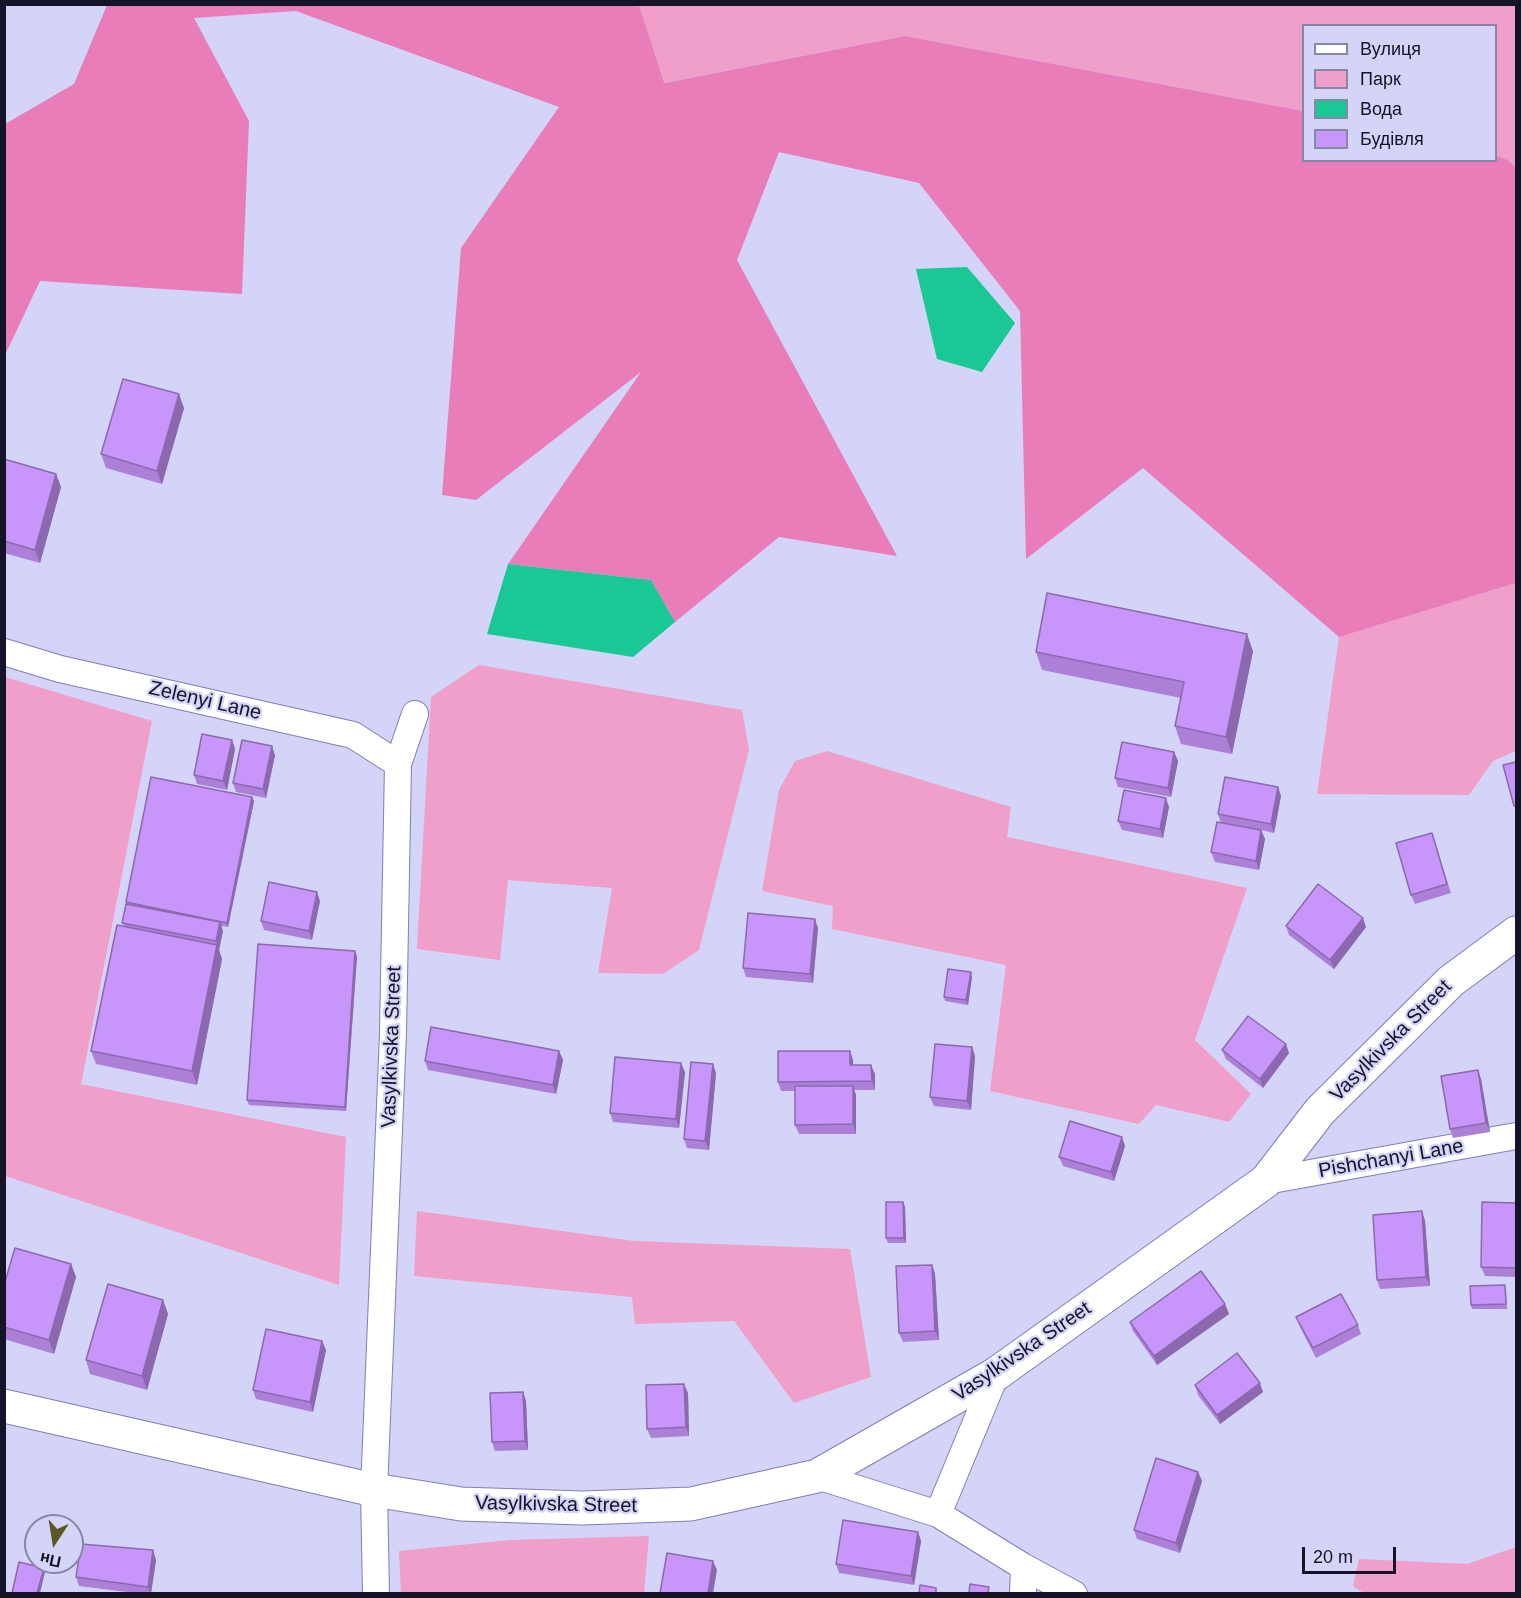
<!DOCTYPE html>
<meta charset="utf-8">
<style>
body{margin:0}
#map{position:relative;width:1521px;height:1598px;overflow:hidden;background:#d4d3f8;font-family:Arial,sans-serif}
canvas{display:block}
.frame{position:absolute;inset:0;border:6px solid #151328;pointer-events:none}
.legend{position:absolute;left:1302px;top:24px;width:195px;height:138px;box-sizing:border-box;background:#d4d3f8;border:2px solid #8886a5;margin:0;padding:8px 10px;list-style:none;font-size:18px;color:#151328}
.legend li{display:flex;align-items:center;gap:12px;height:30px}
.legend b{width:30px;border:2px solid #8886a5}
.north{position:absolute;left:24px;top:1514px;width:60px;height:60px;box-sizing:border-box;background:#d4d3f8;border:2px solid #8886a5;border-radius:50%;rotate:192deg;font-size:16px;font-weight:700;line-height:24px;text-align:center;color:#151328}
.north::after{content:'';display:block;margin:auto;width:21px;height:27px;background:#5b5825;clip-path:polygon(50% 0,100% 100%,50% 72%,0 100%)}
.scale{position:absolute;left:1302px;top:1547px;width:94px;height:27px;box-sizing:border-box;border:3px solid #151328;border-top:0;padding-left:8px;font-size:18px;line-height:21px;white-space:nowrap;color:#151328;-webkit-text-stroke:4px #d4d3f8;paint-order:stroke}
</style>
<div id="map">
<canvas width="1521" height="1598"></canvas>
<div class="frame"></div>
<ul class="legend">
<li><b style="height:8px;background:#fff"></b>Вулиця</li>
<li><b style="height:16px;background:#ef9fca"></b>Парк</li>
<li><b style="height:16px;background:#19c895"></b>Вода</li>
<li><b style="height:16px;background:#c895fa"></b>Будівля</li>
</ul>
<div class="north">Пн</div>
<div class="scale">20 m</div>
</div>
<script>
const c = document.querySelector('canvas').getContext('2d');
c.lineJoin = 'round';
function fillPath(path, color) { c.fillStyle = color; c.fill(path, 'evenodd'); }
function trace(path, color, width, dash) { c.strokeStyle = color; c.lineWidth = width; c.lineCap = dash ? 'butt' : 'round'; c.setLineDash(dash || []); c.stroke(path); }
function write(font, color, halo, rows, align = 'center') {
  c.font = font + ' Arial,sans-serif'; c.lineWidth = 4.5; c.setLineDash([]); c.textBaseline = 'middle'; c.strokeStyle = halo; c.fillStyle = color; for (const [text, x, y, turn = 0] of rows) {
    c.save(); c.translate(x, y); c.rotate((+turn || 0) * Math.PI / 180); c.textAlign = isNaN(turn) ? turn : align; if (halo) c.strokeText(text, 0, 0); c.fillText(text, 0, 0); c.restore();
  }
}
fillPath(new Path2D(`
 M 639,5 L 1516,5 L 1516,168 L 1508,160 L 1496,156 L 1496,26 L 1304,26 L 1303,111 L 905,36 L 663,83 Z
 M 1516,583 L 1516,751 L 1493,761 L 1469,795 L 1317,794 L 1339,637 Z
 M 479,665 L 742,710 L 749,750 L 699,950 L 663,974 L 598,973 L 612,888 L 508,880 L 500,960 L 417,949 L 431,697 Z
 M 5,677 L 152,721 L 81,1084 L 346,1137 L 339,1285 L 5,1176 Z
 M 827,751 L 1011,807 L 1007,837 L 1247,888 L 1195,1040 L 1251,1094 L 1229,1122 L 1156,1105 L 1139,1124 L 990,1091 L 1006,965 L 832,929 L 833,906 L 762,891 L 779,790 L 795,761 Z
 M 417,1211 L 634,1241 L 850,1249 L 871,1377 L 794,1403 L 734,1321 L 635,1324 L 632,1297 L 414,1276 Z
 M 649,1536 L 644,1593 L 401,1593 L 399,1551 L 511,1540 Z
 M 1516,1547 L 1516,1593 L 1365,1594 L 1353,1586 L 1359,1559 L 1467,1564 Z`), '#ef9fca');
fillPath(new Path2D(`
 M 107,5 L 639,5 L 664,83 L 905,36 L 1303,111 L 1304,160 L 1496,160 L 1496,156 L 1508,160 L 1516,168 L 1516,583 L 1339,637 L 1143,468 L 1026,559 L 1020,311 L 919,183 L 779,152 L 737,260 L 897,556 L 779,537 L 675,622 L 651,580 L 508,564 L 641,372 L 476,500 L 442,495 L 461,248 L 559,107 L 296,11 L 194,18 L 249,121 L 242,294 L 40,281 L 5,355 L 5,124 L 74,84 Z`), '#e87dba');
fillPath(new Path2D(`
 M 967,267 L 1015,323 L 982,372 L 937,359 L 916,269 Z
 M 508,564 L 651,580 L 675,622 L 633,657 L 487,634 Z`), '#19c895');
const street = new Path2D(`
 M 4,652 L 60,669 L 353,735 L 398,764
 M 1266,1181 L 1516,1136
 M 817,1476 L 938,1514 L 1024,1567 L 1074,1594
 M 938,1514 L 996,1374
 M 376,1594 L 374,1490 L 393,1033 L 398,764 L 415,714
 M 1023,1594 L 1024,1567`);
const secondary = new Path2D(`
 M 4,1406 L 374,1490 L 461,1504 L 583,1508 L 691,1504 L 817,1476 L 996,1374 L 1266,1181 L 1320,1111 L 1451,981 L 1516,933`);
trace(street, '#817eb5', 28);
trace(secondary, '#817eb5', 35);
trace(street, '#fff', 26);
trace(secondary, '#fff', 33);
fillPath(new Path2D(`
 M 184,408 L 162,484 L 106,468 L 101,454 Z
 M 4,459 L 56,474 L 61,487 L 40,563 L 4,553 Z
 M 1253,651 L 1232,754 L 1181,744 L 1175,726 L 1181,698 L 1042,670 L 1036,652 Z
 M 232,740 L 235,749 L 227,790 L 197,784 L 194,775 Z
 M 1174,752 L 1178,761 L 1171,797 L 1118,787 L 1115,778 Z
 M 275,755 L 266,798 L 236,792 L 233,783 Z
 M 1278,787 L 1281,796 L 1274,833 L 1261,830 L 1265,839 L 1259,870 L 1215,862 L 1211,852 L 1221,823 L 1218,814 Z
 M 252,797 L 254,801 L 228,927 L 221,926 L 223,931 L 219,950 L 222,959 L 197,1085 L 96,1064 L 91,1051 L 124,926 L 122,923 L 126,902 Z
 M 1169,807 L 1163,838 L 1122,830 L 1118,821 Z
 M 1432,833 L 1451,893 L 1415,904 L 1411,895 Z
 M 320,901 L 312,940 L 264,930 L 261,921 Z
 M 1286,926 L 1366,927 L 1334,969 L 1289,935 Z
 M 818,928 L 813,983 L 746,977 L 743,968 Z
 M 357,956 L 346,1111 L 249,1105 L 247,1100 Z
 M 972,977 L 968,1005 L 945,1001 L 944,997 Z
 M 972,1047 L 975,1056 L 971,1110 L 934,1106 L 930,1097 Z
 M 1222,1050 L 1289,1053 L 1263,1088 L 1226,1059 Z
 M 559,1051 L 563,1060 L 556,1094 L 428,1070 L 425,1061 Z
 M 850,1051 L 853,1060 L 853,1065 L 875,1074 L 875,1090 L 854,1090 L 856,1095 L 856,1134 L 799,1134 L 795,1125 L 795,1091 L 781,1091 L 778,1082 Z
 M 1478,1070 L 1481,1079 L 1490,1132 L 1453,1138 L 1450,1129 Z
 M 685,1072 L 679,1128 L 613,1122 L 610,1113 Z
 M 716,1073 L 709,1150 L 687,1148 L 684,1139 Z
 M 1125,1146 L 1114,1181 L 1063,1166 L 1059,1157 Z
 M 903,1202 L 905,1207 L 906,1243 L 888,1243 L 886,1238 Z
 M 1516,1203 L 1516,1277 L 1485,1276 L 1481,1267 Z
 M 1422,1211 L 1425,1221 L 1430,1286 L 1380,1289 L 1377,1280 Z
 M 71,1264 L 76,1277 L 54,1354 L 4,1339 L 4,1285 Z
 M 932,1265 L 935,1274 L 939,1340 L 903,1342 L 899,1333 Z
 M 1506,1290 L 1507,1309 L 1472,1309 L 1471,1305 Z
 M 163,1300 L 168,1314 L 147,1390 L 90,1374 L 86,1360 Z
 M 1225,1304 L 1229,1314 L 1157,1365 L 1133,1331 L 1130,1322 Z
 M 1296,1317 L 1358,1325 L 1361,1334 L 1316,1358 L 1300,1327 Z
 M 322,1341 L 326,1350 L 313,1412 L 256,1399 L 253,1390 Z
 M 1195,1385 L 1263,1392 L 1220,1424 L 1198,1395 Z
 M 523,1392 L 526,1401 L 528,1450 L 495,1451 L 492,1442 Z
 M 688,1393 L 689,1436 L 651,1438 L 647,1429 Z
 M 1198,1472 L 1202,1481 L 1180,1553 L 1137,1539 L 1134,1530 Z
 M 918,1532 L 921,1541 L 914,1585 L 839,1573 L 836,1564 Z
 M 156,1560 L 151,1593 L 135,1593 L 79,1586 L 76,1577 Z`), '#ac80d7');
fillPath(new Path2D(`
 M 179,394 L 184,408 L 162,484 L 157,471 Z
 M 56,474 L 61,487 L 40,563 L 35,550 Z
 M 1247,634 L 1253,651 L 1232,754 L 1226,737 Z
 M 232,740 L 235,749 L 227,790 L 223,781 Z
 M 272,746 L 275,755 L 266,798 L 263,789 Z
 M 1174,752 L 1178,761 L 1171,797 L 1168,788 Z
 M 1278,787 L 1281,796 L 1274,833 L 1271,824 Z
 M 252,797 L 254,801 L 228,927 L 227,923 Z
 M 1166,798 L 1169,807 L 1163,838 L 1160,829 Z
 M 1261,830 L 1265,839 L 1259,870 L 1256,861 Z
 M 317,892 L 320,901 L 312,940 L 309,931 Z
 M 1363,918 L 1366,927 L 1334,969 L 1330,960 Z
 M 815,919 L 818,928 L 813,983 L 810,974 Z
 M 220,922 L 223,931 L 219,950 L 222,959 L 197,1085 L 192,1071 L 217,946 L 216,941 Z
 M 355,951 L 357,956 L 346,1111 L 345,1107 Z
 M 971,972 L 972,977 L 968,1005 L 966,1000 Z
 M 1286,1044 L 1289,1053 L 1263,1088 L 1260,1079 Z
 M 972,1047 L 975,1056 L 971,1110 L 967,1101 Z
 M 559,1051 L 563,1060 L 556,1094 L 553,1085 Z
 M 850,1051 L 853,1060 L 853,1074 L 850,1065 Z
 M 681,1063 L 685,1072 L 679,1128 L 676,1119 Z
 M 713,1064 L 716,1073 L 709,1150 L 705,1141 Z
 M 871,1065 L 875,1074 L 875,1090 L 872,1081 Z
 M 1478,1070 L 1481,1079 L 1490,1132 L 1486,1123 Z
 M 853,1086 L 856,1095 L 856,1134 L 853,1124 Z
 M 1122,1137 L 1125,1146 L 1114,1181 L 1111,1172 Z
 M 903,1202 L 905,1207 L 906,1243 L 904,1238 Z
 M 1422,1211 L 1425,1221 L 1430,1286 L 1426,1277 Z
 M 71,1264 L 76,1277 L 54,1354 L 49,1340 Z
 M 932,1265 L 935,1274 L 939,1340 L 935,1331 Z
 M 163,1300 L 168,1314 L 147,1390 L 142,1376 Z
 M 1225,1304 L 1229,1314 L 1157,1365 L 1154,1356 Z
 M 322,1341 L 326,1350 L 313,1412 L 310,1402 Z
 M 1260,1383 L 1263,1392 L 1220,1424 L 1217,1415 Z
 M 684,1384 L 688,1393 L 689,1436 L 686,1427 Z
 M 523,1392 L 526,1401 L 528,1450 L 525,1441 Z
 M 1198,1472 L 1202,1481 L 1180,1553 L 1176,1543 Z
 M 918,1532 L 921,1541 L 914,1585 L 911,1576 Z
 M 153,1550 L 156,1560 L 151,1593 L 150,1593 L 148,1587 Z
 M 713,1561 L 717,1570 L 713,1593 L 708,1593 Z
 M 44,1568 L 45,1572 L 40,1593 L 37,1593 Z`), '#8c68af');
const building = new Path2D(`
 M 123,379 L 179,394 L 157,471 L 101,454 Z
 M 4,459 L 56,474 L 35,550 L 4,541 Z
 M 1047,593 L 1247,634 L 1226,737 L 1175,726 L 1184,682 L 1036,652 Z
 M 202,734 L 232,740 L 223,781 L 194,775 Z
 M 242,740 L 272,746 L 263,789 L 233,783 Z
 M 1122,742 L 1174,752 L 1168,788 L 1115,778 Z
 M 1516,762 L 1516,805 L 1514,806 L 1503,765 Z
 M 151,777 L 252,797 L 227,923 L 126,902 Z
 M 1225,777 L 1278,787 L 1271,824 L 1218,814 Z
 M 1124,790 L 1166,798 L 1160,829 L 1118,821 Z
 M 1217,822 L 1261,830 L 1256,861 L 1211,852 Z
 M 1432,833 L 1447,884 L 1411,895 L 1396,843 Z
 M 269,882 L 317,892 L 309,931 L 261,921 Z
 M 1318,884 L 1363,918 L 1330,960 L 1286,926 Z
 M 126,904 L 220,922 L 216,941 L 122,923 Z
 M 748,913 L 815,919 L 810,974 L 743,968 Z
 M 117,925 L 217,945 L 192,1071 L 91,1051 Z
 M 258,944 L 355,951 L 345,1107 L 247,1100 Z
 M 948,969 L 971,972 L 966,1000 L 944,997 Z
 M 1248,1016 L 1286,1044 L 1260,1079 L 1222,1050 Z
 M 431,1027 L 559,1051 L 553,1085 L 425,1061 Z
 M 935,1044 L 972,1047 L 967,1101 L 930,1097 Z
 M 778,1051 L 850,1051 L 850,1065 L 871,1065 L 872,1081 L 778,1082 Z
 M 615,1057 L 681,1063 L 676,1119 L 610,1113 Z
 M 691,1062 L 713,1064 L 705,1141 L 684,1139 Z
 M 1478,1070 L 1486,1123 L 1450,1129 L 1441,1076 Z
 M 795,1086 L 853,1086 L 853,1124 L 795,1125 Z
 M 1070,1121 L 1122,1137 L 1111,1172 L 1059,1157 Z
 M 886,1202 L 903,1202 L 904,1238 L 886,1238 Z
 M 1482,1202 L 1516,1203 L 1516,1268 L 1481,1267 Z
 M 1422,1211 L 1426,1277 L 1377,1280 L 1373,1215 Z
 M 15,1248 L 71,1264 L 49,1340 L 4,1327 L 4,1285 Z
 M 932,1265 L 935,1331 L 899,1333 L 896,1266 Z
 M 1201,1271 L 1225,1304 L 1154,1356 L 1130,1322 Z
 M 108,1284 L 163,1300 L 142,1376 L 86,1360 Z
 M 1505,1285 L 1506,1304 L 1471,1305 L 1470,1286 Z
 M 1341,1294 L 1358,1325 L 1313,1348 L 1296,1317 Z
 M 266,1329 L 322,1341 L 310,1402 L 253,1390 Z
 M 1237,1353 L 1260,1383 L 1217,1415 L 1195,1385 Z
 M 684,1384 L 686,1427 L 647,1429 L 646,1385 Z
 M 523,1392 L 525,1441 L 492,1442 L 490,1393 Z
 M 1156,1458 L 1198,1472 L 1176,1543 L 1134,1530 Z
 M 843,1520 L 918,1532 L 911,1576 L 836,1564 Z
 M 81,1544 L 153,1550 L 148,1587 L 76,1577 Z
 M 667,1553 L 713,1561 L 708,1593 L 660,1593 Z
 M 19,1562 L 44,1568 L 37,1593 L 12,1593 Z
 M 970,1584 L 989,1587 L 988,1593 L 969,1593 Z
 M 920,1585 L 936,1588 L 936,1593 L 919,1593 Z`);
fillPath(building, '#c895fa');
trace(building, '#8c68af', 1.5);
write('20px', '#151328', '#d4d3f8', [
 ["Zelenyi Lane",205,701,13],
 ["Vasylkivska Street",1391,1041,-45],
 ["Vasylkivska Street",392,1047,-88],
 ["Pishchanyi Lane",1391,1159,-10],
 ["Vasylkivska Street",1022,1352,-34],
 ["Vasylkivska Street",556,1505,1]
]);
</script>
